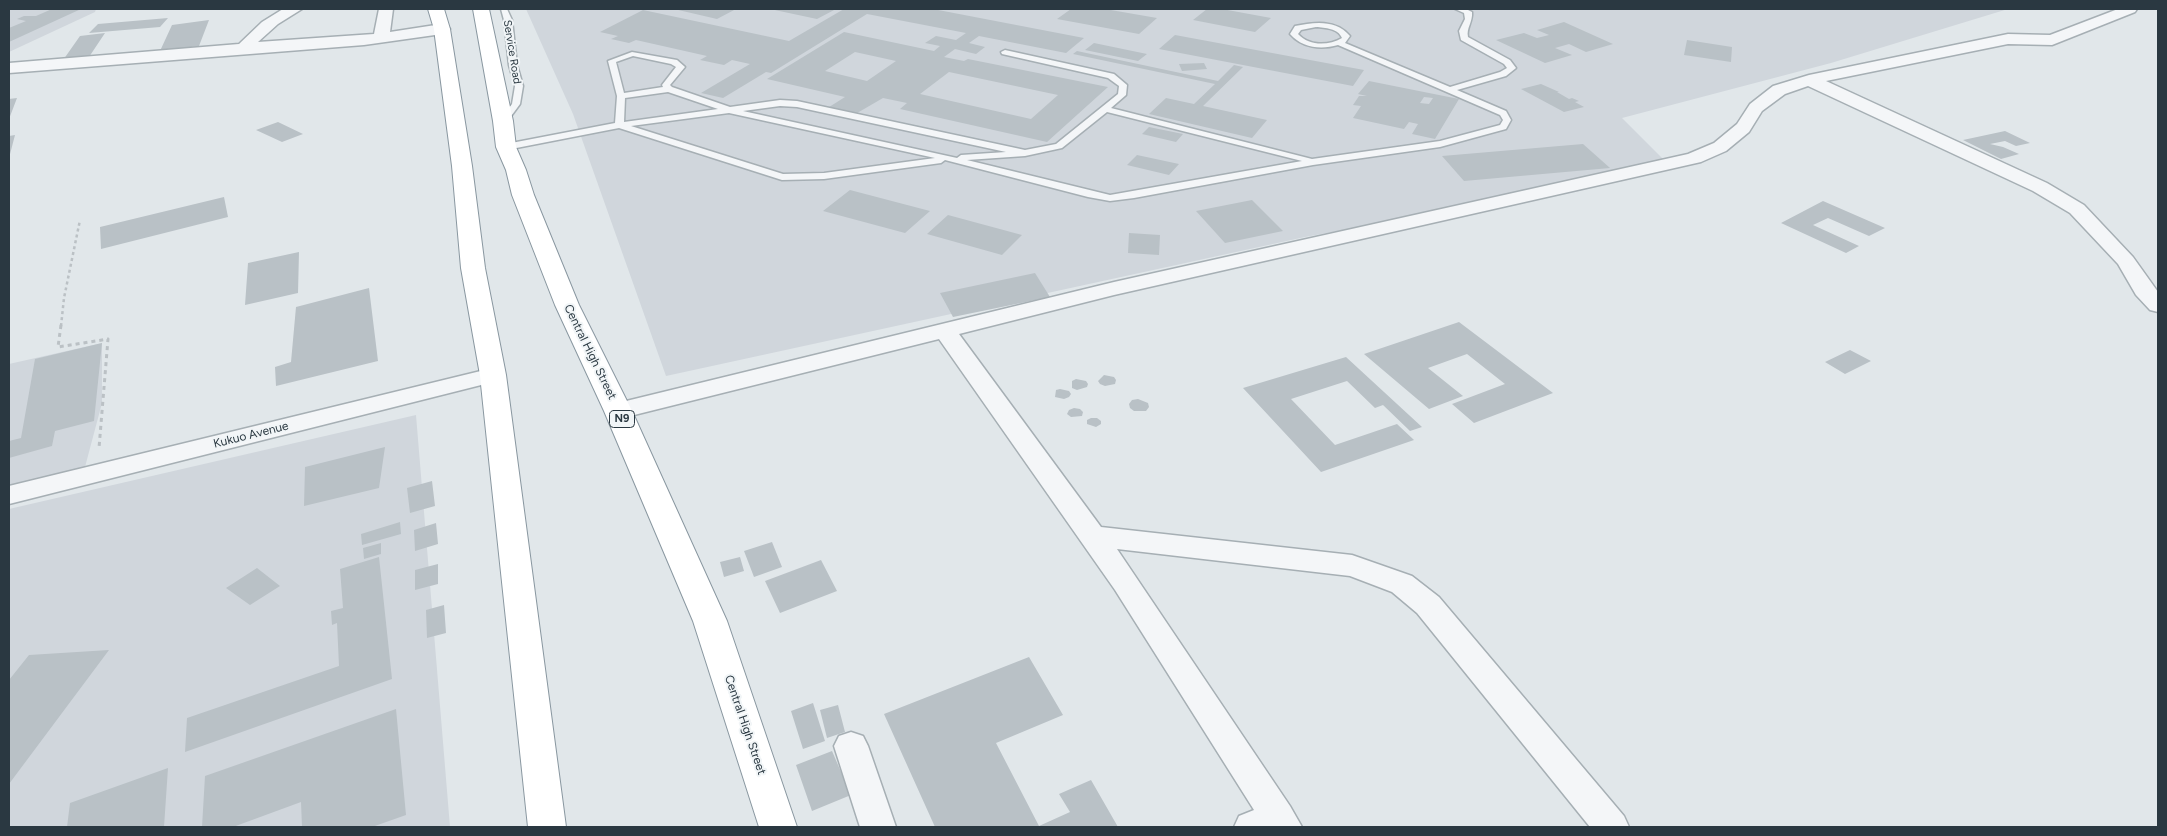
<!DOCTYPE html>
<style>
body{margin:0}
#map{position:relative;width:2167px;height:836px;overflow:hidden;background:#e1e7ea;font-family:Figtree,sans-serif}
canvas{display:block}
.frame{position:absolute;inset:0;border:10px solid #2a3841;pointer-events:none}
</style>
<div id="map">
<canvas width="2167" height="836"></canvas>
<div class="frame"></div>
</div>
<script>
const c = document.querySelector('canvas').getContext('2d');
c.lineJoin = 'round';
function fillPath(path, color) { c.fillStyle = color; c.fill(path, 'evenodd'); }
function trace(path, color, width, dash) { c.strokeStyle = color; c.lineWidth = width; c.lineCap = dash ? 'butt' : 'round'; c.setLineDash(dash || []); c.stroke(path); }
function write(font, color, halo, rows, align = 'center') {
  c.font = font + ' Figtree,sans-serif'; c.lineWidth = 4; c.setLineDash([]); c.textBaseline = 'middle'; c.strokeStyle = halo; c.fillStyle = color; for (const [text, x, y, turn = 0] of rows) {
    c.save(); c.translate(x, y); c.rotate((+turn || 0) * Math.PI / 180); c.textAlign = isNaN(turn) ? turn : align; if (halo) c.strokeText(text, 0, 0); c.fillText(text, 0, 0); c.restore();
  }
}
fillPath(new Path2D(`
 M 9,9 L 96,9 L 95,12 L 9,52 Z
 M 526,9 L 2008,9 L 1831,63 L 1622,118 L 1673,169 L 1305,237 L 666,376 L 573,114 Z
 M 102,343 L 102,403 L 85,467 L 9,485 L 9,364 Z
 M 416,415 L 450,827 L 9,827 L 9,509 Z`), '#d0d6dc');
fillPath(new Path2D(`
 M 52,9 L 81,9 L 9,42 L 9,28 L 26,21 L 17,19 L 24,16 L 36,16 Z
 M 674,9 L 736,9 L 717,19 Z
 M 770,9 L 836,9 L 817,19 Z
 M 844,9 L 933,9 L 1084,38 L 1066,53 L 979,36 L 969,43 L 985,47 L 976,54 L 955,49 L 944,57 L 964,61 L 968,59 L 1108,87 L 1047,142 L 900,109 L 907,103 L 883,98 L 852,116 L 826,109 L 845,97 L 767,79 L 844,32 L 934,51 L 940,46 L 925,43 L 936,36 L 956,40 L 966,33 L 867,14 L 771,73 L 766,72 L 723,98 L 701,93 L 750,64 L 732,60 L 724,65 L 700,60 L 707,56 L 636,40 L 629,43 L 611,39 L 618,36 L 600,32 L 643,10 L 789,41 ZM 855,52 L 896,61 L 867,81 L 825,71 ZM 949,72 L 1058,95 L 1031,119 L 920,94 Z
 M 1071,9 L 1105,9 L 1157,18 L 1139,34 L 1057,19 Z
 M 1207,9 L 1222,9 L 1271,18 L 1255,32 L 1193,20 Z
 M 168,18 L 160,27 L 89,33 L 98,24 Z
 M 209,20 L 199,46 L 160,51 L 172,25 Z
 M 1564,22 L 1613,44 L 1586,52 L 1569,44 L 1555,48 L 1572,55 L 1545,63 L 1496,40 L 1524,33 L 1537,38 L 1549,35 L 1537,30 Z
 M 105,33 L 87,60 L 61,63 L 80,36 Z
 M 1175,35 L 1364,70 L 1353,86 L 1159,49 Z
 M 1687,40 L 1732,47 L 1731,62 L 1684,55 Z
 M 1094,43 L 1147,54 L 1138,61 L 1085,50 Z
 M 1077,51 L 1218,81 L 1234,65 L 1243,67 L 1203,106 L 1267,120 L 1252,138 L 1149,114 L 1166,98 L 1194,104 L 1215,84 L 1073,54 Z
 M 1204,63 L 1207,69 L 1182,71 L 1179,64 Z
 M 1369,81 L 1459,99 L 1435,139 L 1412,134 L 1418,124 L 1409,122 L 1404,129 L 1353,118 L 1361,106 L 1353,105 L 1359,96 L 1367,96 L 1358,94 ZM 1424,97 L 1433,98 L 1429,104 L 1420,103 Z
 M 1541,84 L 1559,92 L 1557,92 L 1569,99 L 1572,98 L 1579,101 L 1575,102 L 1584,107 L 1564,112 L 1521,89 Z
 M 17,98 L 9,119 L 9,99 Z
 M 278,122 L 303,134 L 282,142 L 256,130 Z
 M 1149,127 L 1183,134 L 1176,142 L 1142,134 Z
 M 2005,131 L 2030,143 L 2016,146 L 2005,141 L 1990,144 L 2003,147 L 2019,154 L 2001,159 L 1963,140 Z
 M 15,135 L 9,158 L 9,136 Z
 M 1583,144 L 1610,168 L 1464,181 L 1442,156 Z
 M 1137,155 L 1179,164 L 1169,175 L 1127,165 Z
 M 850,190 L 930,211 L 905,233 L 823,211 Z
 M 224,197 L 228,217 L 101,249 L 100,227 Z
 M 1252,200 L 1283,231 L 1225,243 L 1196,211 Z
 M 1823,201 L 1885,228 L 1869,236 L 1828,218 L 1813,225 L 1859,246 L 1846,253 L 1781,223 Z
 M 948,215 L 1022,235 L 1002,255 L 927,234 Z
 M 1129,233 L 1160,235 L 1159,255 L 1128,253 Z
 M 299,252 L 298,293 L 245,305 L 248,263 Z
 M 1035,273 L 1050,297 L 953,317 L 940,293 Z
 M 369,288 L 378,361 L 276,386 L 275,367 L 291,362 L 296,307 Z
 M 1459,322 L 1553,393 L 1474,423 L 1452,404 L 1505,384 L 1467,354 L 1428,368 L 1463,396 L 1429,409 L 1364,354 Z
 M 102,343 L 94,421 L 55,431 L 52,446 L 9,458 L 9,441 L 21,438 L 35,359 Z
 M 1850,350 L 1871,361 L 1845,374 L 1825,362 Z
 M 1346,357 L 1422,427 L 1410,431 L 1383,405 L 1375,408 L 1347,381 L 1291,399 L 1335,445 L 1397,424 L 1414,440 L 1321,472 L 1243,388 Z
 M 1104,375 L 1114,377 L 1116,380 L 1115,384 L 1105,386 L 1100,384 L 1098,381 Z
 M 1076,379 L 1086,381 L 1088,384 L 1087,387 L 1077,390 L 1072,388 L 1072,381 Z
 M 1060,389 L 1069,391 L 1071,394 L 1069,397 L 1064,399 L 1055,397 L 1056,390 Z
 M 1138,399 L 1148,403 L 1149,407 L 1146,411 L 1134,411 L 1130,408 L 1129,404 L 1132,400 Z
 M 1074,408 L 1080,409 L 1083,412 L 1082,416 L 1071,417 L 1067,414 L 1069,410 Z
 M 1091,418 L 1097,418 L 1101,421 L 1101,424 L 1096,427 L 1087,424 L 1087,420 Z
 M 385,447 L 379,488 L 304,506 L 305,467 Z
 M 432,481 L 435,506 L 410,513 L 407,488 Z
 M 400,522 L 401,534 L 362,545 L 361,534 Z
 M 436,523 L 438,544 L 415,551 L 414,530 Z
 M 772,542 L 782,567 L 754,577 L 744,551 Z
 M 381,543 L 381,554 L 364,559 L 363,548 Z
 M 379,557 L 392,679 L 185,752 L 187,718 L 339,666 L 337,623 L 332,625 L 331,611 L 343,608 L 340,569 Z
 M 740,557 L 744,571 L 724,577 L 720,562 Z
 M 821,560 L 837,591 L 780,613 L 765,581 Z
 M 438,564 L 438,584 L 415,590 L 415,570 Z
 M 257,568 L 280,586 L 250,605 L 226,588 Z
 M 444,605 L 446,633 L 427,638 L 426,610 Z
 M 109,650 L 9,784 L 9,680 L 29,655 Z
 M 1029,657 L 1063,715 L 996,743 L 1039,826 L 1070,812 L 1059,794 L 1091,780 L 1118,827 L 935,827 L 884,714 Z
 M 813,703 L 825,741 L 803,749 L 791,711 Z
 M 838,705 L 845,732 L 827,738 L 820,710 Z
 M 396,709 L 406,815 L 372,827 L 302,827 L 301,802 L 233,827 L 202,827 L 205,776 Z
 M 832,751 L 851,795 L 812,811 L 796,765 Z
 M 168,768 L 164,827 L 67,827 L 70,803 Z`), '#b9c1c6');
const service = new Path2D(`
 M 501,9 L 507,9 L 512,20 L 517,65 L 523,86 L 520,104 L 506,123 L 503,124 L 499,121 L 512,104 L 515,86 L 509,65 L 504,20 Z
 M 1455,9 L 1466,9 L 1472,12 C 1473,22 1466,28 1468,37 L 1510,60 L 1516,68 L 1506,76 L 1457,90 L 1506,111 L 1511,120 L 1506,129 L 1440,147 L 1313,165 L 1134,198 L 1110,201 L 1088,197 L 945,160 L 941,163 L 824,179 L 782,180 L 619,128 L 506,150 L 501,147 L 506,144 L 615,123 L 617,96 L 608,61 L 632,52 L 677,60 L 685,67 L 670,85 L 672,87 L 730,107 L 780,100 L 797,101 L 1025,150 L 1056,144 L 1118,94 L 1119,86 L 1108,78 L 1002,54 L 1001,52 L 1005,50 L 1114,74 L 1127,85 L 1126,95 L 1111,108 L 1312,159 L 1440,141 L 1500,125 L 1503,120 L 1500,115 L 1338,45 C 1321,50 1302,48 1290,34 L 1295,26 C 1314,22 1336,19 1350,36 L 1345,43 L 1450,87 L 1500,72 L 1507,68 L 1504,64 L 1461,40 L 1459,31 L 1465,19 L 1464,13 ZM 1316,27 C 1325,28 1338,28 1342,38 C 1328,46 1309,46 1298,34 L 1301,30 ZM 633,56 L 671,64 L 676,67 L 662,85 L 663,87 L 624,93 L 616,62 ZM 668,92 L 718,109 L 624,122 L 625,98 ZM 780,106 L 797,107 L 1006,152 L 961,155 L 957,158 L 743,111 ZM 1107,112 L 1302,161 L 1110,195 L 967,160 L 1025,156 L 1062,148 ZM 729,113 L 935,158 L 824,173 L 783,174 L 631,126 Z`);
const minor = new Path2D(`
 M 283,9 L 302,9 L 278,24 L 258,42 L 374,34 L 379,9 L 393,9 L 390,32 L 442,24 L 447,26 L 450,29 L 447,32 L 442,34 L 364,45 L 9,73 L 9,63 L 239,44 L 262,22 Z
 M 2118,9 L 2137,9 L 2135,12 L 2052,45 L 2008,44 L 1826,81 L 2047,183 L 2084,205 L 2133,257 L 2158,292 L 2158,312 L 2150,310 L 2136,295 L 2118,264 L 2070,213 L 2033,191 L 1808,86 L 1785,94 L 1762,111 L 1749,132 L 1726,151 L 1701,162 L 1114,295 L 959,334 L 1101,527 L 1352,555 L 1412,576 L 1439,597 L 1624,816 L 1629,827 L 1590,827 L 1417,613 L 1392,592 L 1350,576 L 1117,549 L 1290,806 L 1302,827 L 1234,827 L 1239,816 L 1254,810 L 1115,590 L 939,339 L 618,419 L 609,417 L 606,411 L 609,405 L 618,403 L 1114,282 L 1688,154 L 1714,143 L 1737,124 L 1750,104 L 1773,86 L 1809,75 L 2008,34 L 2050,35 Z
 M 493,368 L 501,370 L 505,375 L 501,380 L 9,504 L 9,486 Z
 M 851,732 L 863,736 L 868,746 L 896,827 L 860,827 L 834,746 L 839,736 Z`);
const trunk = new Path2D(`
 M 428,9 L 444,9 L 450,29 L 472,166 L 485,268 L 506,375 L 566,827 L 528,827 L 480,375 L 461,268 L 452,166 L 434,29 Z
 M 473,9 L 489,9 L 513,121 L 516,147 L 526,170 L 534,195 L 579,305 L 632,411 L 727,621 L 797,827 L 759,827 L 693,621 L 604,411 L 555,305 L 512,195 L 506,170 L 496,147 L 493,121 Z`);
trace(service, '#a6afb4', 3);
trace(minor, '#a6afb4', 3);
trace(trunk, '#8997a0', 2);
trace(new Path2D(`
 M 61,326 L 64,298 L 80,220`), '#bbc1c5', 2.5, [3, 3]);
trace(new Path2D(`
 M 61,325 L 58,347 L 108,339 L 99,448`), '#bbc1c5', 3, [4, 4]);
fillPath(service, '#f4f6f8');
fillPath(minor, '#f4f6f8');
fillPath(trunk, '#fff');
write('11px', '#2a3841', '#f1f5f7', [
 ["Service Road",512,52,81]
]);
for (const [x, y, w] of [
 [622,419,25]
]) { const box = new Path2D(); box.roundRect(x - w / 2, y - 8.5, w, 17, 4); c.fillStyle = '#f1f5f7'; c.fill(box); trace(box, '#2a3841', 1); }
write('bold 11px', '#2a3841', null, [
 ["N9",622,419]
]);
write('12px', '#2a3841', '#f1f5f7', [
 ["Central High Street",590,352,64],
 ["Kukuo Avenue",251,435,-14],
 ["Central High Street",745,725,71]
]);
</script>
